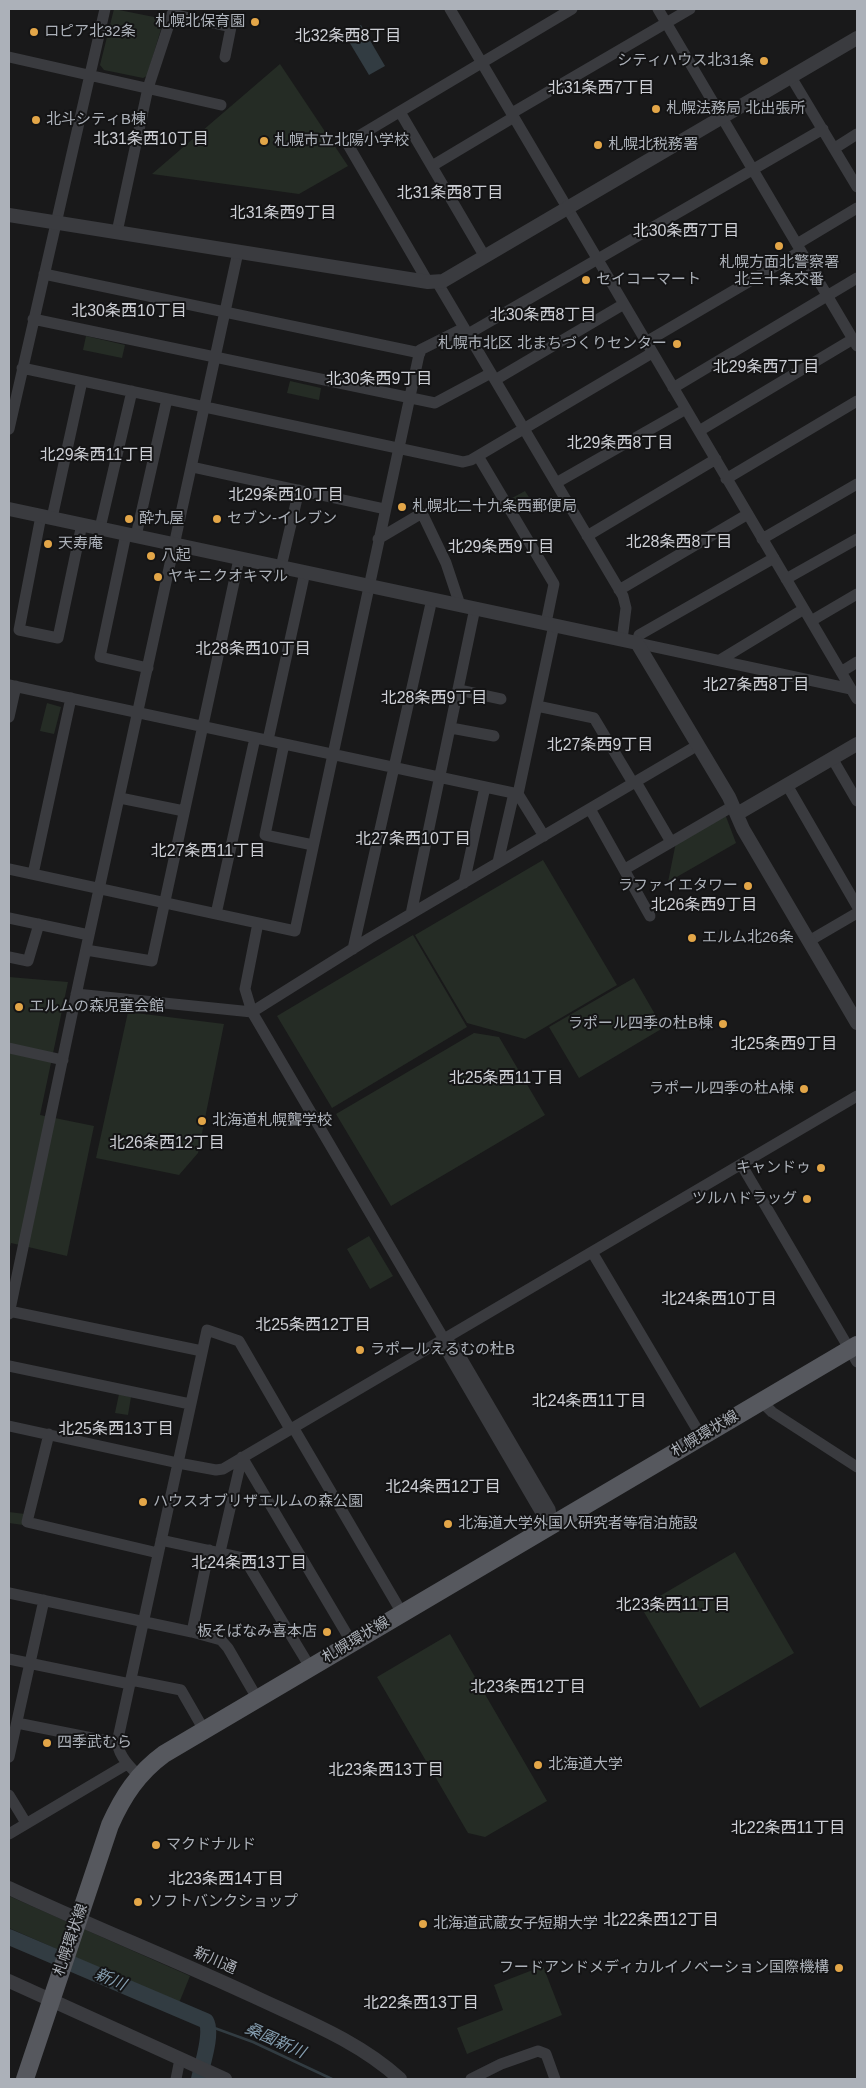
<!DOCTYPE html>
<meta charset="utf-8">
<style>
body{margin:0}
#map{position:relative;width:866px;height:2088px;overflow:hidden;background:#19191a;font-family:Helvetica,sans-serif}
canvas{display:block}
.frame{position:absolute;inset:0;border:10px solid #acb1b9;pointer-events:none}
</style>
<div id="map">
<canvas width="866" height="2088"></canvas>
<div class="frame"></div>
</div>
<script>
const c = document.querySelector('canvas').getContext('2d');
c.lineJoin = 'round';
function fillPath(path, color) { c.fillStyle = color; c.fill(path, 'evenodd'); }
function trace(path, color, width, dash) { c.strokeStyle = color; c.lineWidth = width; c.lineCap = dash ? 'butt' : 'round'; c.setLineDash(dash || []); c.stroke(path); }
function write(font, color, halo, rows, align = 'center') {
  c.font = font + ' Helvetica,"Noto Sans JP",sans-serif'; c.lineWidth = 4; c.setLineDash([]); c.textBaseline = 'middle'; c.strokeStyle = halo; c.fillStyle = color; for (const [text, x, y, turn = 0] of rows) {
    c.save(); c.translate(x, y); c.rotate((+turn || 0) * Math.PI / 180); c.textAlign = isNaN(turn) ? turn : align; if (halo) c.strokeText(text, 0, 0); c.fillText(text, 0, 0); c.restore();
  }
}
fillPath(new Path2D(`
 M 114,9 L 164,19 L 147,76 L 143,78 L 104,70 L 100,65 Z
 M 280,64 L 348,166 L 299,194 L 152,174 Z
 M 86,336 L 125,345 L 122,358 L 83,350 Z
 M 290,381 L 321,388 L 319,400 L 287,393 Z
 M 525,491 L 530,499 L 516,507 L 512,498 Z
 M 47,703 L 61,707 L 54,734 L 40,731 Z
 M 725,814 L 736,843 L 668,882 L 676,842 Z
 M 543,860 L 617,985 L 525,1039 L 467,1023 L 415,935 Z
 M 413,935 L 467,1027 L 332,1108 L 277,1016 Z
 M 9,977 L 68,982 L 40,1115 L 94,1126 L 67,1256 L 11,1243 L 9,1251 Z
 M 634,978 L 663,1028 L 579,1078 L 549,1027 Z
 M 128,1012 L 224,1024 L 198,1153 L 179,1175 L 96,1158 Z
 M 474,1033 L 499,1037 L 545,1115 L 391,1206 L 336,1114 Z
 M 369,1236 L 393,1276 L 370,1289 L 347,1249 Z
 M 119,1394 L 131,1397 L 128,1415 L 115,1413 Z
 M 9,1512 L 25,1514 L 23,1525 L 9,1523 Z
 M 735,1552 L 794,1653 L 700,1708 L 641,1607 Z
 M 450,1634 L 547,1801 L 485,1837 L 468,1833 L 377,1677 Z
 M 9,1896 L 190,1976 L 179,2003 L 9,1928 Z
 M 543,1966 L 562,2015 L 467,2054 L 457,2028 L 503,2010 L 494,1985 Z`), '#252c25');
fillPath(new Path2D(`
 M 361,25 L 385,66 L 369,75 L 345,35 Z`), '#323c42');
trace(new Path2D(`
 M 209,2026 L 253,2042 L 332,2079`), '#323c42', 2.5);
trace(new Path2D(`
 M 9,1937 L 206,2021 C 213,2033 202,2065 199,2079`), '#323c42', 16);
trace(new Path2D(`
 M 450,9 L 857,699
 M 658,9 L 857,346
 M 172,14 L 231,27 L 225,57
 M 9,57 L 221,105
 M 791,77 L 857,187
 M 400,112 L 485,257
 M 512,113 L 690,9
 M 835,148 L 857,134
 M 432,166 L 514,117
 M 117,232 L 148,88 L 174,9
 M 797,244 L 857,208
 M 44,274 L 420,353
 M 428,282 L 347,143 L 572,9
 M 437,282 L 623,596 L 626,608 L 622,640
 M 33,319 L 435,403 L 491,373
 M 468,334 L 823,129
 M 646,342 L 801,251
 M 22,368 L 463,462 L 471,460 L 652,353
 M 495,380 L 624,304
 M 673,388 L 857,278
 M 9,429 L 105,9
 M 699,431 L 853,339
 M 478,456 L 554,584 L 546,623
 M 192,467 L 385,509
 M 726,479 L 857,401
 M 556,483 L 686,409
 M 41,516 L 19,630 L 58,638 L 82,524
 M 52,518 L 82,381
 M 100,528 L 132,391
 M 126,534 L 100,657 L 148,668
 M 136,536 L 167,399
 M 587,536 L 716,459
 M 378,539 L 422,513 L 446,563 L 460,605
 M 762,539 L 857,484
 M 774,558 L 639,635 L 637,643 L 851,689
 M 281,567 L 299,490
 M 786,579 L 857,539
 M 619,590 L 748,514
 M 811,621 L 857,594
 M 720,660 L 804,609
 M 841,672 L 857,662
 M 9,685 L 518,794 L 544,836
 M 459,690 L 501,699
 M 537,706 L 594,718 L 633,783
 M 9,717 L 16,686
 M 451,728 L 494,736
 M 268,740 L 305,572
 M 284,744 L 265,835 L 313,845
 M 832,758 L 857,801
 M 636,782 L 671,842
 M 787,785 L 857,906
 M 518,794 L 554,625
 M 120,798 L 184,811
 M 590,809 L 650,916
 M 498,862 L 514,793
 M 9,869 L 295,931 L 420,350 L 464,328
 M 625,869 L 733,806
 M 33,874 L 71,698
 M 464,883 L 485,787
 M 216,914 L 255,738
 M 411,914 L 475,608
 M 9,918 L 89,935
 M 258,923 L 245,989 L 252,1012 L 370,938 L 698,745
 M 809,941 L 857,913
 M 353,949 L 432,599
 M 86,950 L 152,961 L 239,559
 M 9,957 L 28,961 L 39,924
 M 76,994 L 252,1012 L 438,1329 L 444,1339 L 447,1352 L 541,1513 L 553,1524
 M 9,1048 L 63,1060
 M 741,1164 L 857,1362
 M 592,1252 L 701,1436
 M 9,1311 L 202,1351
 M 9,1314 L 79,981 L 238,252
 M 444,1339 L 455,1347 L 550,1509 L 553,1524
 M 9,1366 L 190,1404
 M 761,1401 L 772,1412 L 857,1467
 M 9,1426 L 178,1463 L 216,1470 L 223,1469 L 857,1096
 M 293,1427 L 402,1613
 M 49,1434 L 27,1522 L 158,1553
 M 242,1457 L 352,1643
 M 161,1540 L 244,1558 L 310,1667
 M 220,1552 L 242,1457
 M 9,1593 L 192,1632 L 221,1640 L 228,1648 L 257,1698
 M 192,1632 L 209,1550
 M 9,1659 L 130,1684
 M 131,1680 L 181,1690 L 204,1730
 M 17,1723 L 117,1743
 M 9,1757 L 44,1600
 M 139,1776 C 129,1766 120,1757 117,1743 L 207,1330 L 239,1341 L 290,1429
 M 9,1795 L 26,1823
 M 9,1834 L 127,1764
 M 176,2079 L 180,2059
 M 471,2079 L 501,2064 L 538,2051 L 546,2054 L 555,2079`), '#3a3b3f', 11);
trace(new Path2D(`
 M 9,215 L 428,282 L 443,281 L 857,38
 M 9,509 L 637,643 L 729,797 L 743,829 L 857,1023
 M 737,814 L 857,744
 M 9,1888 C 90,1926 174,1959 255,1997 C 306,2021 358,2041 400,2079
 M 9,1981 L 225,2079`), '#3a3b3f', 14);
trace(new Path2D(`
 M 25,2079 L 110,1825 C 123,1796 138,1773 164,1754 L 857,1345`), '#56585e', 18);
for (const [x, y, r, color] of [
 [255,22,5,"#e3a648"],
 [34,32,5,"#e3a648"],
 [764,61,5,"#e3a648"],
 [656,109,5,"#e3a648"],
 [36,120,5,"#e3a648"],
 [264,141,5,"#e3a648"],
 [598,145,5,"#e3a648"],
 [779,246,5,"#e3a648"],
 [586,280,5,"#e3a648"],
 [677,344,5,"#e3a648"],
 [402,507,5,"#e3a648"],
 [129,519,5,"#e3a648"],
 [217,519,5,"#e3a648"],
 [48,544,5,"#e3a648"],
 [151,556,5,"#e3a648"],
 [158,577,5,"#e3a648"],
 [748,886,5,"#e3a648"],
 [692,938,5,"#e3a648"],
 [19,1007,5,"#e3a648"],
 [723,1024,5,"#e3a648"],
 [804,1089,5,"#e3a648"],
 [202,1121,5,"#e3a648"],
 [821,1168,5,"#e3a648"],
 [807,1199,5,"#e3a648"],
 [360,1350,5,"#e3a648"],
 [143,1502,5,"#e3a648"],
 [448,1524,5,"#e3a648"],
 [327,1632,5,"#e3a648"],
 [47,1743,5,"#e3a648"],
 [538,1765,5,"#e3a648"],
 [156,1845,5,"#e3a648"],
 [138,1902,5,"#e3a648"],
 [423,1924,5,"#e3a648"],
 [839,1968,5,"#e3a648"]
]) { const dot = new Path2D(); dot.arc(x, y, r, 0, 2 * Math.PI); c.fillStyle = color; c.fill(dot); trace(dot, '#141415', 2); }
write('15px', '#acb1b9', '#141415', [
 ["札幌北保育園",245,22,"right"],
 ["ロピア北32条",44,32],
 ["シティハウス北31条",754,61,"right"],
 ["札幌法務局 北出張所",666,109],
 ["北斗シティB棟",46,120],
 ["札幌市立北陽小学校",274,141],
 ["札幌北税務署",608,145],
 ["札幌方面北警察署",779,263,"center"],
 ["北三十条交番",779,280,"center"],
 ["セイコーマート",596,280],
 ["札幌市北区 北まちづくりセンター",667,344,"right"],
 ["札幌北二十九条西郵便局",412,507],
 ["酔九屋",139,519],
 ["セブン-イレブン",227,519],
 ["天寿庵",58,544],
 ["八起",161,556],
 ["ヤキニクオキマル",168,577],
 ["ラファイエタワー",738,886,"right"],
 ["エルム北26条",702,938],
 ["エルムの森児童会館",29,1007],
 ["ラポール四季の杜B棟",713,1024,"right"],
 ["ラポール四季の杜A棟",794,1089,"right"],
 ["北海道札幌聾学校",212,1121],
 ["キャンドゥ",811,1168,"right"],
 ["ツルハドラッグ",797,1199,"right"],
 ["ラポールえるむの杜B",370,1350],
 ["ハウスオブリザエルムの森公園",153,1502],
 ["北海道大学外国人研究者等宿泊施設",458,1524],
 ["板そばなみ喜本店",317,1632,"right"],
 ["四季武むら",57,1743],
 ["北海道大学",548,1765],
 ["マクドナルド",166,1845],
 ["ソフトバンクショップ",148,1902],
 ["北海道武蔵女子短期大学",433,1924],
 ["フードアンドメディカルイノベーション国際機構",829,1968,"right"]
], 'left');
write('15px', '#acb1b9', '#141415', [
 ["札幌環状線",705,1434,-31],
 ["札幌環状線",356,1640,-31],
 ["札幌環状線",71,1940,-71],
 ["新川通",215,1961,24]
]);
write('16px', '#cdcfd5', '#141415', [
 ["北32条西8丁目",348,37],
 ["北31条西7丁目",601,89],
 ["北31条西10丁目",151,140],
 ["北31条西8丁目",450,194],
 ["北31条西9丁目",283,214],
 ["北30条西7丁目",686,232],
 ["北30条西10丁目",129,312],
 ["北30条西8丁目",543,316],
 ["北29条西7丁目",766,368],
 ["北30条西9丁目",379,380],
 ["北29条西8丁目",620,444],
 ["北29条西11丁目",97,456],
 ["北29条西10丁目",286,496],
 ["北28条西8丁目",679,543],
 ["北29条西9丁目",501,548],
 ["北28条西10丁目",253,650],
 ["北27条西8丁目",756,686],
 ["北28条西9丁目",434,699],
 ["北27条西9丁目",600,746],
 ["北27条西10丁目",413,840],
 ["北27条西11丁目",208,852],
 ["北26条西9丁目",704,906],
 ["北25条西9丁目",784,1045],
 ["北25条西11丁目",506,1079],
 ["北26条西12丁目",167,1144],
 ["北24条西10丁目",719,1300],
 ["北25条西12丁目",313,1326],
 ["北24条西11丁目",589,1402],
 ["北25条西13丁目",116,1430],
 ["北24条西12丁目",443,1488],
 ["北24条西13丁目",249,1564],
 ["北23条西11丁目",673,1606],
 ["北23条西12丁目",528,1688],
 ["北23条西13丁目",386,1771],
 ["北22条西11丁目",788,1829],
 ["北23条西14丁目",226,1880],
 ["北22条西12丁目",661,1921],
 ["北22条西13丁目",421,2004]
]);
write('italic 16px', '#869fb1', '#141415', [
 ["新川",110,1980,23],
 ["桑園新川",275,2041,24]
]);
</script>
